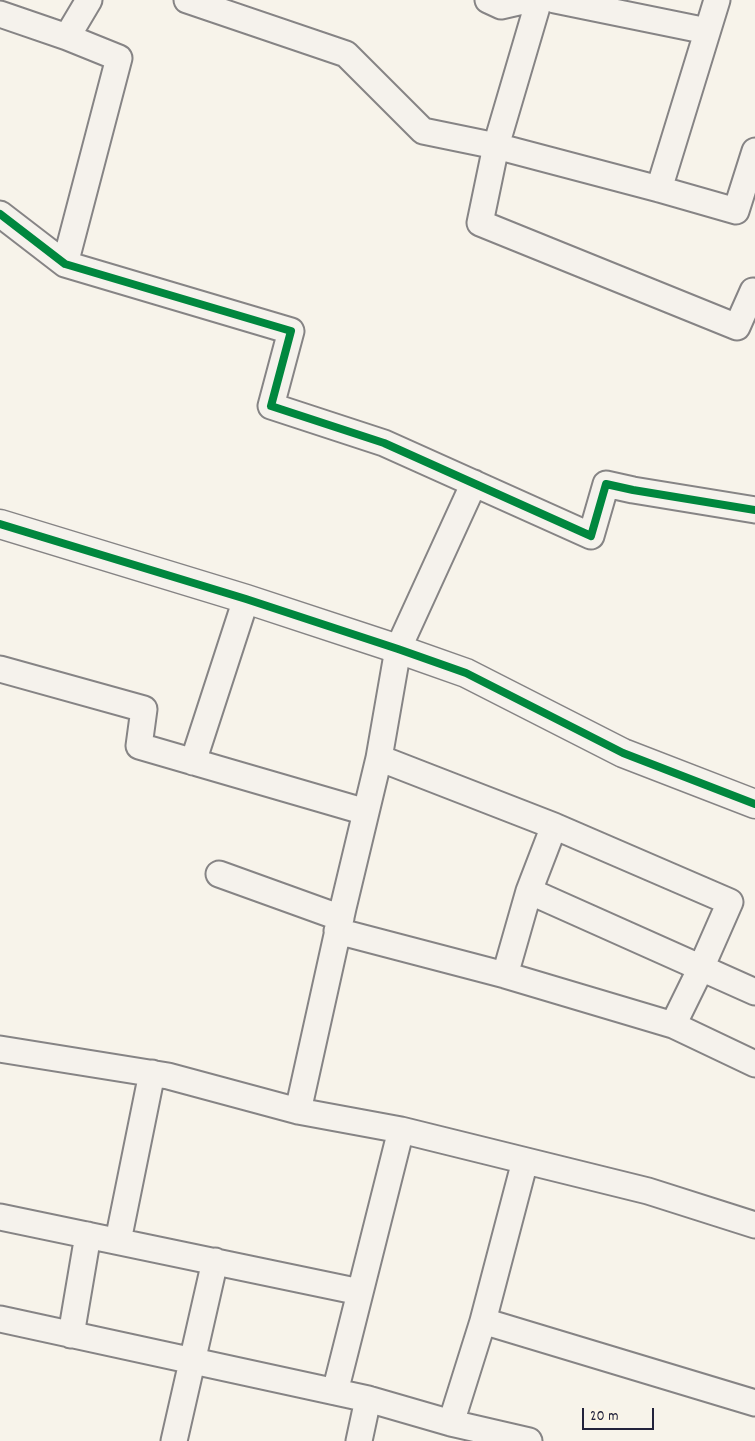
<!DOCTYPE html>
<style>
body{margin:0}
#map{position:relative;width:755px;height:1441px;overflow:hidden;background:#f7f3ea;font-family:Dekko,sans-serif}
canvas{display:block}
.scale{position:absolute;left:582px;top:1408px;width:72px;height:22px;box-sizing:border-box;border:2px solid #22223b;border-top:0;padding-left:6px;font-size:15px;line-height:18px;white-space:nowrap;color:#22223b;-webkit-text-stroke:4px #fcf5e5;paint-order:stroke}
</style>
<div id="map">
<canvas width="755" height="1441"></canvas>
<div class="scale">20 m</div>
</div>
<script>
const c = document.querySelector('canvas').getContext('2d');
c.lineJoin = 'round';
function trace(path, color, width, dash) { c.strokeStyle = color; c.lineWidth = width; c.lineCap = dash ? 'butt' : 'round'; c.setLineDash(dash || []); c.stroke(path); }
const street = new Path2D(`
 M 187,0 L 346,54 L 423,131 L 496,146 L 480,223 L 737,327 L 753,291 L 755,292
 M 488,0 L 501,6 L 527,0
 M 539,0 L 496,146 L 659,189 L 736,211 L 755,151
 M 555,0 L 707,31
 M 0,14 L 67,37 L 119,58 L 65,264
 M 67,37 L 89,0
 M 659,189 L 717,0
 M 0,214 L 65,264 L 291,331 L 271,406 L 384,443 L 591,536 L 606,484 L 633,490 L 755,510
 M 0,669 L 144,709 L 139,746 L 366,812
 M 379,758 L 554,826 L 529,891 L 755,992
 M 193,762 L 246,599
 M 554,826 L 730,902 L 701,968 L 673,1025
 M 219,874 L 341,918
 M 337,931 L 505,975 L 673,1025 L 755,1064
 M 505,975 L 529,891
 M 0,1049 L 168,1076 L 298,1111 L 401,1130 L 648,1191 L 755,1225
 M 298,1111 L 343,908 L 379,758 L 398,649 L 474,483
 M 525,1161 L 483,1321 L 755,1403
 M 0,1217 L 360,1292
 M 118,1241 L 152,1073
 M 0,1319 L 368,1399 L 451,1423
 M 483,1321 L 451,1423 L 529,1441
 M 71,1335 L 88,1235
 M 335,1392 L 401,1130
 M 174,1441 L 215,1261
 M 359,1441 L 368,1399`);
const secondary = new Path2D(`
 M 0,524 L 246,599 L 398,649 L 466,673 L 623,753 L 755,804`);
trace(street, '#868485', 29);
trace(secondary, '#868485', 31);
trace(street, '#f5f2ec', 25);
trace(secondary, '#f5f2ec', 28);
trace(new Path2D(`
 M 0,214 L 65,264 L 291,331 L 271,406 L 384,443 L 591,536 L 606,484 L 633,490 L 755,510
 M 0,524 L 246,599 L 398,649 L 466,673 L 623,753 L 755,804`), '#00873e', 8);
</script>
